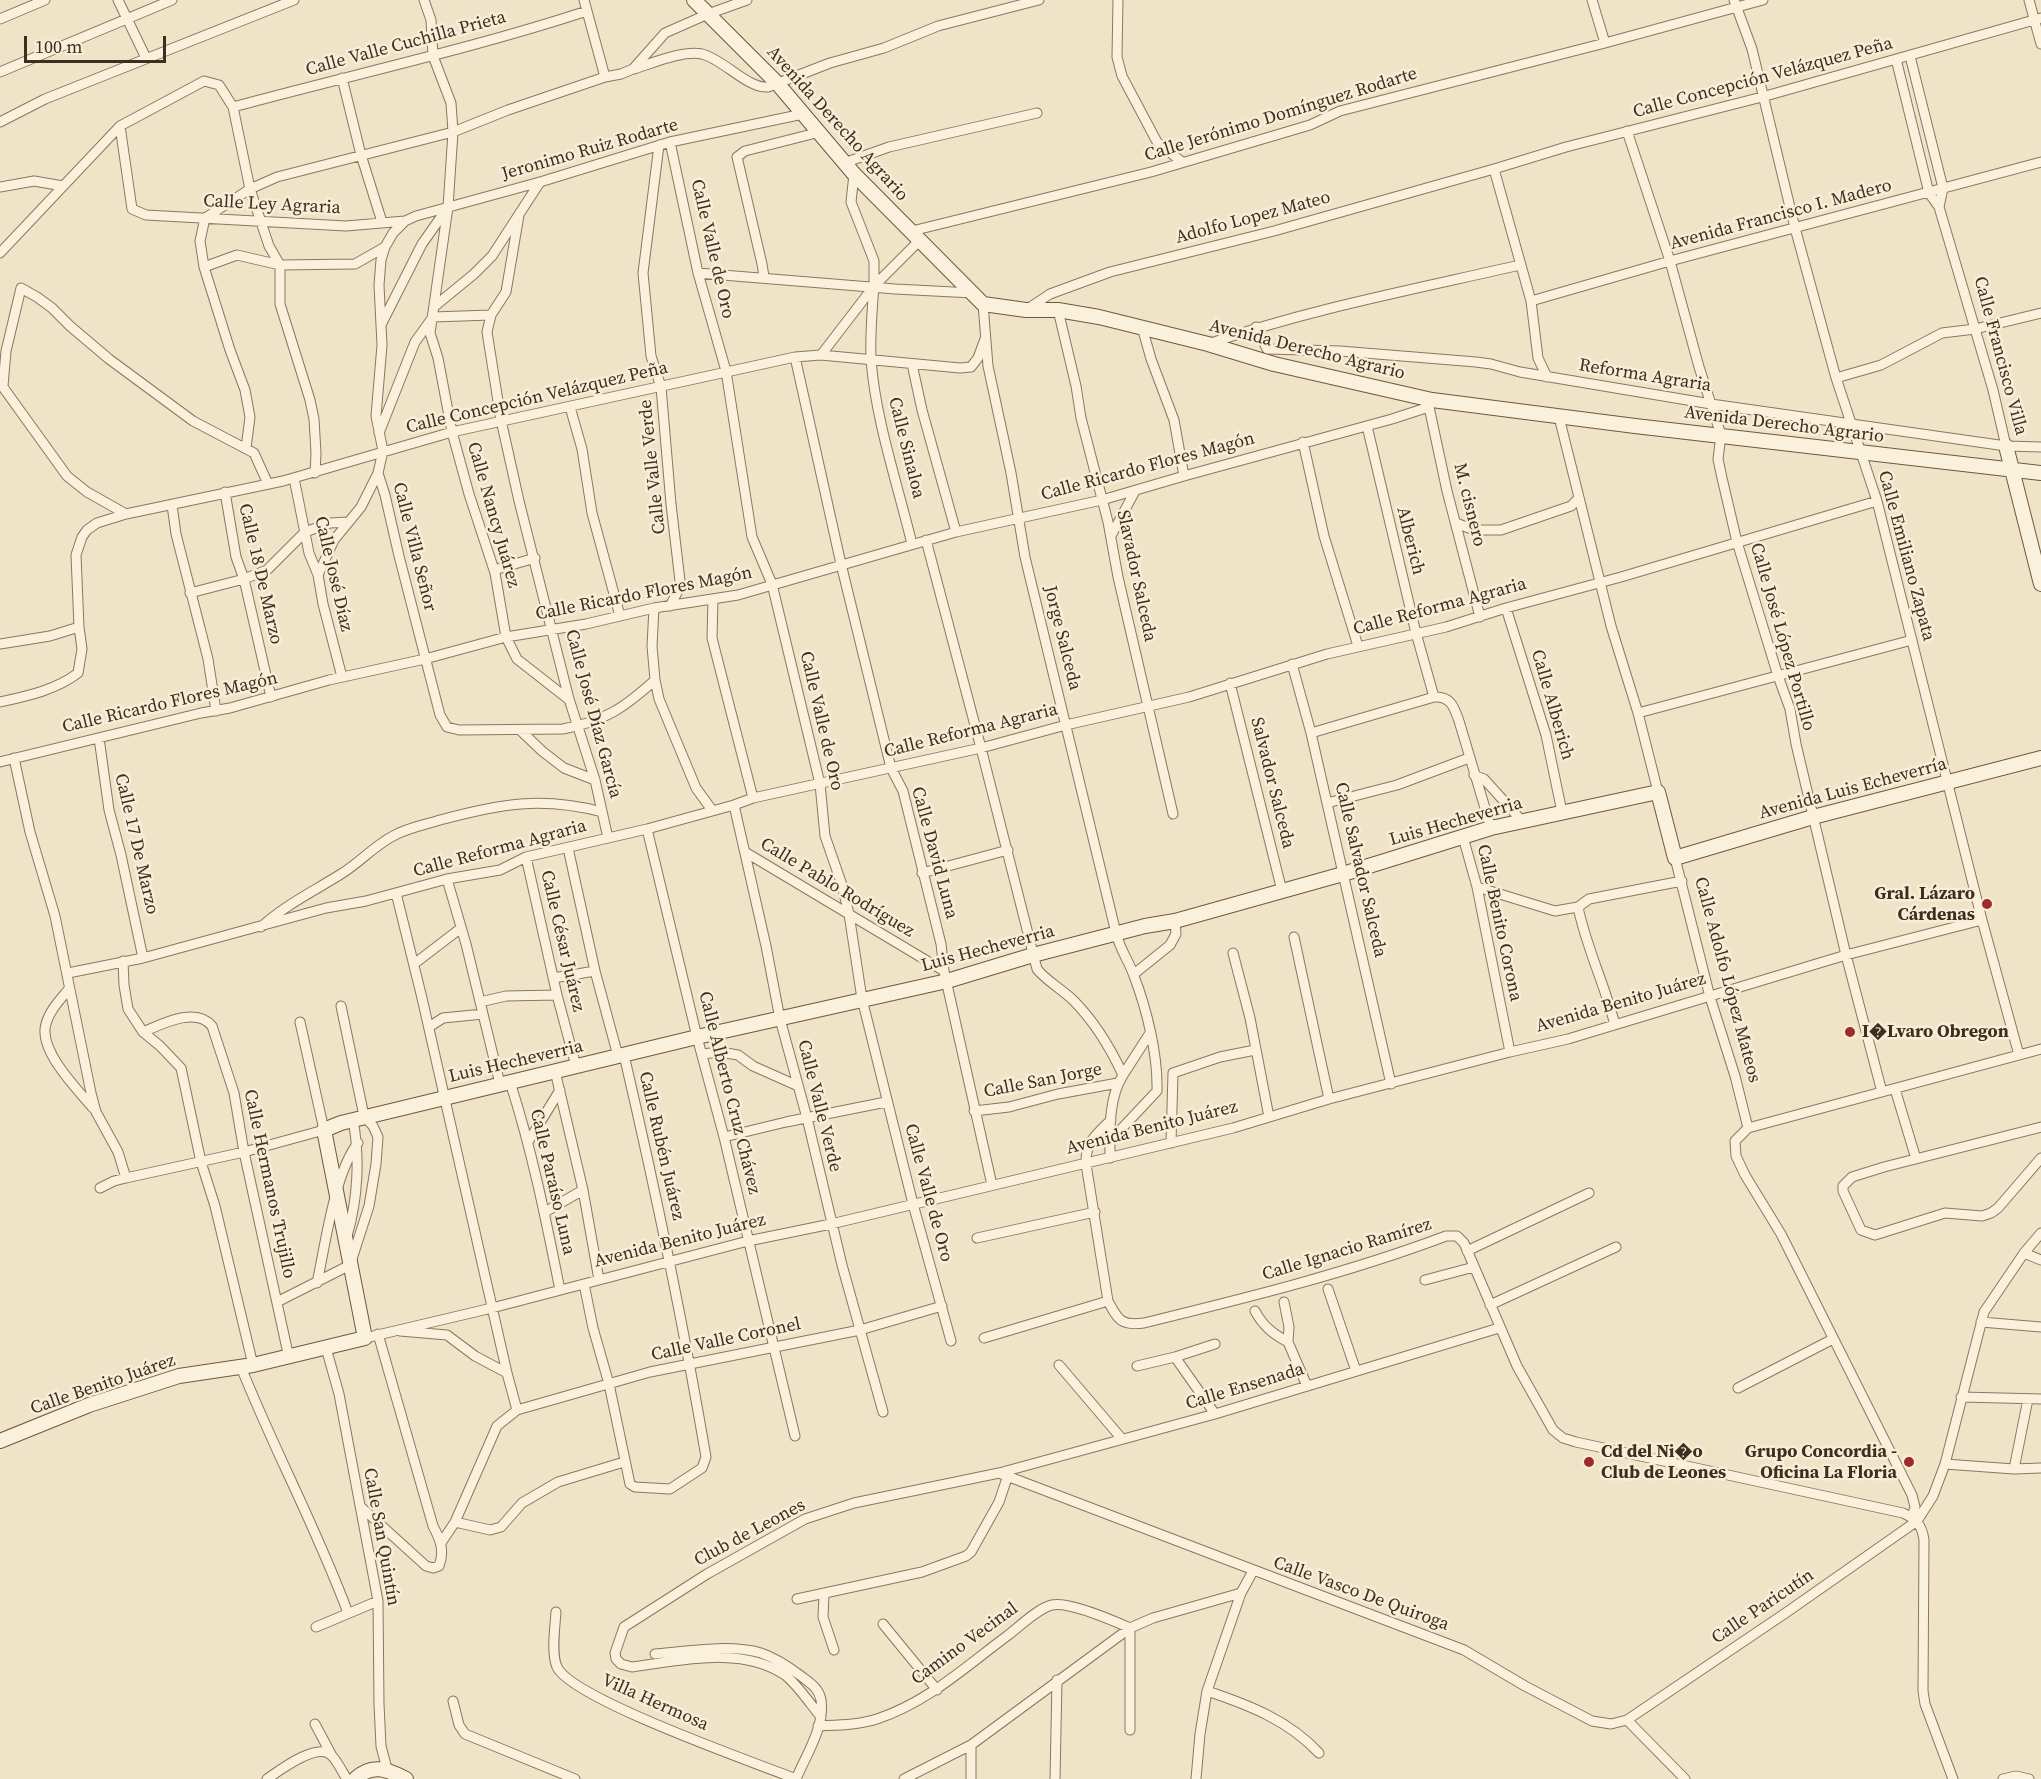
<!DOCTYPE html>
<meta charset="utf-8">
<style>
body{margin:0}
#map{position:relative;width:2041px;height:1779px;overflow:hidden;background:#f0e4c8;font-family:"Source Serif 4",serif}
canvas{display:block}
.scale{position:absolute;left:24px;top:36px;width:142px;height:27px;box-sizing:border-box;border:3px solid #3d2e20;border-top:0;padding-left:8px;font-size:18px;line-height:21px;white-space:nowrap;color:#3d2e20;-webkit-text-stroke:4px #f7eed8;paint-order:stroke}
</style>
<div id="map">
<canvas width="2041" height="1779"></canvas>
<div class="scale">100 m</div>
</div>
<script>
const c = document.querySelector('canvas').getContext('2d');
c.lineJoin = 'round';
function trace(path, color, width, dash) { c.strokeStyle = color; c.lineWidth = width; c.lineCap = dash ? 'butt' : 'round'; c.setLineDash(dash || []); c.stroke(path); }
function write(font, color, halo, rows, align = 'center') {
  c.font = font + ' "Source Serif 4",serif'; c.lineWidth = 5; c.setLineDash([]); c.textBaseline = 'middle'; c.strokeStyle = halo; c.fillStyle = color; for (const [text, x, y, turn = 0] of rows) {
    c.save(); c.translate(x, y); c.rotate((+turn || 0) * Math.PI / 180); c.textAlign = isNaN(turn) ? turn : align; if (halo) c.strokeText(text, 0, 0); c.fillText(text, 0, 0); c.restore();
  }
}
const street = new Path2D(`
 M 118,0 L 146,58
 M 584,0 L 605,77
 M 1118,0 L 1117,57 L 1122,76 L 1157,142 L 1182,162
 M 1592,0 L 1605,43
 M 1734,0 L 1752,49 L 1795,228 L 1836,378 L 1877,501 L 1982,920 L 2019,1055
 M 2029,0 L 2041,44
 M 0,19 L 45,0
 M 1910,56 L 1943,188 L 1939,207
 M 1896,59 L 1929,193 L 1939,207 L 1993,390 L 2006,446
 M 634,69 C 653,63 683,50 702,54 C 723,59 748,89 768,87 L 830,63 L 884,48 L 938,26 L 1039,0
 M 0,72 L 172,0
 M 342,78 L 361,155 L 382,222
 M 233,107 C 351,75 471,49 587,11
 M 0,122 L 45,99 L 294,0
 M 120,126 L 132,209 L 146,215 L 346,226 L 405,221
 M 1627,131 L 1670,261 L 1699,367 L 1721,435 L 1718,459 L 1722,478 L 1737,542 L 1778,676 L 1790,709 L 1796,744 L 1846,955 L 1882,1092
 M 670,142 L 698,273 L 726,371 L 752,537 L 772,584 L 820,784 L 825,836 L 842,885 L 849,914 L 862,999 L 913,1204 L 951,1341
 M 659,145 L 643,273 L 651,356 L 661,387 L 671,504 L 680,581 L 680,587 L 670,606
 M 844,163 L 889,147 L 1037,113
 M 1494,169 L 1531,301 L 1538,358 L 1547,377
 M 854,174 L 851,202 L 874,261 L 874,286
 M 0,187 L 34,181 L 63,186
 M 448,207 L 430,333 L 438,358 L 452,432 L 469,494 L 495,573 L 506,637 L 517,659 L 568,699
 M 519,215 L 506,292 L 491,315 L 487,332 L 501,420 L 519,501 L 569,699 L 595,780 L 608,838
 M 912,231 L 1151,172 L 1310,125 L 1340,111 L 1605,43 L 1763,0
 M 0,253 L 120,126 L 204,81 L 219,85 L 233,107 L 250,189 L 269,246 L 280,265 L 280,304 L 310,400 L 314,419 L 316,453 L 315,473
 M 204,267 L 237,255 L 280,265 L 355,264 L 385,247
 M 698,273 L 895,289 L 973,293
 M 764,277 L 762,264 L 737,157 L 745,151 L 820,132
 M 874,286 L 920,240
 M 1531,301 L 1670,261 L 2041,162
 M 983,304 L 988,366 L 1011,473 L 1025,557 L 1116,933 C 1120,950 1129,961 1134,976 C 1147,1010 1158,1055 1157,1091 L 1110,1141
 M 435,306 L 474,274 L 492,256 L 540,182
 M 1026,310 L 1050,294 L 1110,272 L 1274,231 L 1494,169 L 1566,147 L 1762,97 L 2041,18
 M 1058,310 L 1076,386 L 1081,418 L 1108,522 L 1118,577 L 1173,814
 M 382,323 L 422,244 L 448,207 L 453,132 L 451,103 L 433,56 L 431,20 L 424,0
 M 1142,327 L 1151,359 L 1174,420 L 1184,476
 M 1256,327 L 1267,349 L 1340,351 L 1476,362 L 1491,364 L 1520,372 L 1711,404 L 2006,446 L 2041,447
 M 1208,344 C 1310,309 1415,289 1520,265
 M 821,355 L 874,286 C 872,310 870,335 871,359 C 875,418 898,486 912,544
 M 795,357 L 841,564 L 891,768 L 903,791 L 941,944 L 944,971 L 992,1185
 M 912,364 L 922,410 L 956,532
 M 1836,378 L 1881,365 L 1942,333 L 1975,329 L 2041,313
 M 0,383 L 67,476 L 87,492 L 126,514
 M 3,386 L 6,351 L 21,288 L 37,297 L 52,308 L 70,326 L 109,359 L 193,421 L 254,453 L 268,484
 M 1431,403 L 1429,407 L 1447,491 L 1480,617
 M 570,407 L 582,449 L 592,513 L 620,616
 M 1559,417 L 1611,626 L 1638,713 L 1658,792
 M 1367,426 L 1416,633 L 1434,697
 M 379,433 L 415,342 L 433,317 L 491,315
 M 1303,442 L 1324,536 L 1358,646
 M 246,448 L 250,417 L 245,390 L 230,350 L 204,267 L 200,241 L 205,218 L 250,189 L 277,177 L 453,132 L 508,110 L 605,77 L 621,74 L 633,69 L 665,33 L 708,14 L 747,0
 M 294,478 L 309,553 L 318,575 L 323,604 L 342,677
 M 225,492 L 236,557 L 244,579 L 271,697
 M 172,505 L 176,534 L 208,659 L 216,711
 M 1456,523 L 1474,530 L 1501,530 L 1571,506 L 1578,499
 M 1111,536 L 1135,491
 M 926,540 L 981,748 L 1037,969 C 1044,979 1063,990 1073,1000 C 1095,1022 1110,1047 1123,1075 C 1108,1099 1110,1131 1110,1158
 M 494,570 L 535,558
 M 318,575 L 334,540 L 361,507 L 378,473
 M 190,593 L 244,579 L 267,570 L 305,532 L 330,523 L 348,522
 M 713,599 L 712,638 L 753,798
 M 654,608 L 652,646 L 655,680 L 659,699 L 696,788 L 712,810
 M 1506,608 L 1546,735 L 1562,812
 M 0,644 L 50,636 L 79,627 L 76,555 L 82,537 L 87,530 L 97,523 L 126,514 L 283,481 L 452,432 L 795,357 L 821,355 L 960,368 L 971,367 L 978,358 L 985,339
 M 1292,664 L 1311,733 L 1391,1084
 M 655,680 C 624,708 605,721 563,729 L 459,730 L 447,727 L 440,715 L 399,556 L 385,495 L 378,473 L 383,451 L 376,416 L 382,345 L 379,285 L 381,260 L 385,247 L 393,233 L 405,221 L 416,216 L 540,182 L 670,142 L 803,114
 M 1230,683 L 1282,891
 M 0,702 C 27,696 56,690 78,673 L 82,649 L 79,627
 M 1638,713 L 1912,640
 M 520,730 L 542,751 L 564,768 L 595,780
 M 1311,733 L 1434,697 C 1451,696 1454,707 1459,721 L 1491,828
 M 99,738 L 109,810 L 121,855 L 143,958
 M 14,758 L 30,832 L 55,916 L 91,1093 L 96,1112 L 118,1152 L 126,1178
 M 0,762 L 201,713 L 230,708 L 329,680 L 425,659 L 506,637 L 586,624 L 654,608 L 738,595 L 956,532 L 1102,500 L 1184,476 L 1392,419 L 1429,407
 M 1474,775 L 1484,779 L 1522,821
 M 1327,803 L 1397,785 L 1469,758
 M 734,805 L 766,946 L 780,1019 L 807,1118 L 842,1265 L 883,1412
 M 647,829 L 697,1037 L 724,1137 L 795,1436
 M 1463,837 L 1477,887 L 1510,1052
 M 568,848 L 595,971 L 618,1056
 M 745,852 L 944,971
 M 526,857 L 557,995 L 576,1066
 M 1675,858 L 1710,997 L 1735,1076 L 1748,1128
 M 922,873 L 1008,850
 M 447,879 L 466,944 L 500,1084
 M 1477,887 L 1555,911 L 1578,907 L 1589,899 L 1682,881
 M 396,893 L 422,998 L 507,1373 L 517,1410
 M 1578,907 C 1586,947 1605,985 1615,1025
 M 261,927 C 285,905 314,891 341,874 C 359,863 374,846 393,836 C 407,828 424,825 440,820 C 500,804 541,796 602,812
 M 1294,937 L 1329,1099
 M 1233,953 L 1250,1018 L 1269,1117
 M 123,961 L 124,985 L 128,1009 L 143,1032 L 160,1046 L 181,1068 L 201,1162 L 215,1206 L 253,1365
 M 414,964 L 461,928
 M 68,973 L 143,958 L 326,908 L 366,901 L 447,879 L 500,870 L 526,857 L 647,829 L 734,805 L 753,798 L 981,748 L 1066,725 L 1189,697 L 1327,654 L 1446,627 L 1506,608 L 1621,577 L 1877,501
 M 1134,974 L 1170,945 L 1176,934 L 1175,921
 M 553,978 L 595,971
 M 69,989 C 59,1001 47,1013 45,1029 C 43,1055 77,1089 93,1108
 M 480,1002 L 506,996 L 557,995
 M 429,1027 L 443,1018 L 483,1014
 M 143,1032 C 162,1024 196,1006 212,1026 L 234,1093 L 244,1152 L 289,1358
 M 702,1054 L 720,1052 L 738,1055 L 753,1066 L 798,1086
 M 555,1071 L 583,1190 L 599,1280
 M 1123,1075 L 1150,1033
 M 510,1082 C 532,1150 546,1220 560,1290
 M 1895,1089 L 1916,1159
 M 974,1111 L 1009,1107 L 1058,1094 L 1118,1083
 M 1111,1120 C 1097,1134 1085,1142 1086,1164 L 1108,1301 C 1118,1320 1121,1326 1144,1323 C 1246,1298 1348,1273 1446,1236 L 1457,1236 L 1464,1243 L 1517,1366 L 1553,1430 L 1563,1438 L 1576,1442 L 1903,1513 C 1916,1519 1922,1525 1924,1540 L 1923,1691 L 1925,1704 L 1953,1779
 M 2041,1127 L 1884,1167 L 1852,1177 L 1843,1186 L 1843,1191 L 1861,1230 L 1875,1235 L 1945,1213 L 1982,1216 L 1991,1213 L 1998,1208 L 2041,1158
 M 724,1137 L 786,1122 L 886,1102
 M 528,1142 L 560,1090
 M 1171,1143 L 1173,1073 L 1220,1057 L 1255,1050
 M 100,1188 L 114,1181 L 126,1178 L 244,1152 L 324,1130 L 300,1022
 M 545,1212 L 583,1190
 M 347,1236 C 358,1199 360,1157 353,1120
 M 977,1238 L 1095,1212
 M 1467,1251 L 1589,1193
 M 2024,1253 L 2041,1260
 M 1425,1280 L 1474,1267
 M 317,1283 C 325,1246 335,1171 358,1143
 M 584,1284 L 593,1328 L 609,1384 L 630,1484 L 635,1487 L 670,1489 L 702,1468 L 706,1457 C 683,1322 655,1188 624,1055
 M 1328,1289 L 1356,1371
 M 277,1302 L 350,1265 L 369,1206 L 376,1164 L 378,1137 L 373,1126 L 364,1116 L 341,1006
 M 1284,1302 L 1289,1327 L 1288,1342 L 1307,1386
 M 1490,1305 L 1616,1247
 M 1255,1311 C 1263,1326 1273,1334 1288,1342
 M 1981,1322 L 2041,1327
 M 400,1331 L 447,1335 L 475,1356 L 507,1373
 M 365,1338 L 492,1308 L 748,1241 L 831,1224 L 1233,1128 L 1329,1099 L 1510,1052 L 1568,1039 L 1846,955 L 1982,920
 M 984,1338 L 1108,1301
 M 326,1348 L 339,1394 L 378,1601 L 379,1704 L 381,1746 L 387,1769
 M 1175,1357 L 1215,1414
 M 1059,1365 L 1122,1439
 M 1137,1366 L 1175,1357 L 1215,1344
 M 241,1367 C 274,1450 317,1529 348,1613
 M 1738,1388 L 1833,1339
 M 1961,1397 L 2041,1399
 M 1945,1464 L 2014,1469 L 2028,1399
 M 2014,1469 L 2041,1468
 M 999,1473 L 1464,1650 L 1525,1686 L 1592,1721 L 1611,1724 L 1627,1720 L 1787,1612 L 1917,1521 L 1933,1496 L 1945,1464 L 1984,1312 L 2024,1253 L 2041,1233
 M 361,1507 L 426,1566 L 433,1568 L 439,1566 C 445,1551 440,1539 433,1526 L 378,1334
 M 1912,1517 L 1915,1507 L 1912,1495 L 1781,1234 L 1745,1175 L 1736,1156 L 1735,1141 L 1748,1128 L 2041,1049
 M 455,1522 L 490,1530 L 501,1527 L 522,1503 L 558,1482 L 624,1462
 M 441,1543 L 455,1522 L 497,1426 L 517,1410 L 650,1372 L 860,1330 L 942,1306
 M 824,1594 L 823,1617 L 834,1650
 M 797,1599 L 922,1572 L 966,1556 L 971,1552 L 999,1502 L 1007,1478
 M 556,1612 C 555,1627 551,1654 557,1667 C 572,1699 756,1763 796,1779
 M 883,1624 L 937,1690
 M 316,1627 L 378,1601
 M 655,1654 C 687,1651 731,1644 761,1653 C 776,1658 789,1667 801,1676 C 810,1683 819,1688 821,1700 C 825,1727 806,1755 796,1779
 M 1207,1691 C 1249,1705 1288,1720 1319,1753
 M 453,1701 L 459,1725 L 465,1734 L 575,1779
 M 821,1717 C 811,1705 797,1684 785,1675 C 741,1645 680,1661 632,1667 L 621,1664 L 616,1659 L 615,1653 L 624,1627 L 707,1574 L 805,1519 L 854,1503 L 999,1473 L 1215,1414 L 1499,1328
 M 1627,1720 L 1685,1779
 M 315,1724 L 331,1754
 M 818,1726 C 838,1725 858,1725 877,1719 C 928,1702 965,1667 1007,1636 C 1019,1627 1038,1608 1052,1605 C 1069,1601 1114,1621 1130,1628 L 1130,1730
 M 267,1779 C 280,1770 317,1742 331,1755 C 337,1760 342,1772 347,1779
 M 904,1779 L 971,1745 L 1130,1628 L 1153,1618 L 1241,1593 L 1253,1571
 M 971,1779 L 971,1745
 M 1055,1779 L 1057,1680
 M 1196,1779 L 1200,1734 L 1207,1691 L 1241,1593
 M 2003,1779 L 2016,1776 L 2029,1779`);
const secondary = new Path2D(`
 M 694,0 L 777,83 L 854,174 L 983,304 L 1026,310 L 1058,310 L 1099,317 L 1208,344 L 1274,364 L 1432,400 L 1635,426 L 2041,473
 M 2006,446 L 2041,584
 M 0,1441 L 89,1405 L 179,1376 L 253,1365 L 365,1338 L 324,1130 L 341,1123 L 697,1037 L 947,981 L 1033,955 L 1145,926 L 1175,921 L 1343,874 L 1491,828 L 1658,792 L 1675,858 L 1813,817 L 2041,758
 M 355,1779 C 372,1763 387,1769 406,1779`);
trace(street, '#8d765c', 11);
trace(secondary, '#6f573f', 16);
trace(street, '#faf1dc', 9);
trace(secondary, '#faf1dc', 14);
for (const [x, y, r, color] of [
 [1987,904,6,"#9e2a2b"],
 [1850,1032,6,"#9e2a2b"],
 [1589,1462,6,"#9e2a2b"],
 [1909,1462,6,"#9e2a2b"]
]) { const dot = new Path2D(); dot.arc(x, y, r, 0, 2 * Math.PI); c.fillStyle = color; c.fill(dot); trace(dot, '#f7eed8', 2); }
write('18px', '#3d2e20', '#f7eed8', [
 ["Calle Valle Cuchilla Prieta",406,44,-15],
 ["Calle Concepción Velázquez Peña",1763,78,-15],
 ["Calle Jerónimo Domínguez Rodarte",1281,115,-17],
 ["Avenida Derecho Agrario",837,124,48],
 ["Jeronimo Ruiz Rodarte",590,150,-16],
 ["Calle Ley Agraria",272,205,3],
 ["Avenida Francisco I. Madero",1781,215,-15],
 ["Adolfo Lopez Mateo",1253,218,-15],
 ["Calle Valle de Oro",712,249,77],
 ["Avenida Derecho Agrario",1307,350,14],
 ["Calle Francisco Villa",2000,356,75],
 ["Reforma Agraria",1645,376,9],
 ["Calle Concepción Velázquez Peña",537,398,-13],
 ["Avenida Derecho Agrario",1784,425,7],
 ["Calle Sinaloa",906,448,76],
 ["Calle Valle Verde",653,467,-96],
 ["Calle Ricardo Flores Magón",1148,467,-15],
 ["M. cisnero",1469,505,76],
 ["Calle Nancy Juárez",493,515,74],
 ["Alberich",1410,541,76],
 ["Calle Villa Señor",414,547,76],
 ["Calle Emiliano Zapata",1906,556,75],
 ["Calle 18 De Marzo",260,574,77],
 ["Calle José Díaz",333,574,77],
 ["Slavador Salceda",1136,576,78],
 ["Calle Ricardo Flores Magón",644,594,-11],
 ["Calle Reforma Agraria",1440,607,-15],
 ["Calle José López Portillo",1782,637,74],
 ["Jorge Salceda",1062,638,76],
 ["Calle Ricardo Flores Magón",170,703,-13],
 ["Calle Alberich",1552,705,74],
 ["Calle José Díaz García",593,714,75],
 ["Calle Valle de Oro",821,721,77],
 ["Calle Reforma Agraria",971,731,-14],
 ["Salvador Salceda",1272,783,76],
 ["Avenida Luis Echeverría",1853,789,-15],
 ["Luis Hecheverria",1456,822,-16],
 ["Calle 17 De Marzo",136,844,77],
 ["Calle Reforma Agraria",500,849,-15],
 ["Calle David Luna",934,853,75],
 ["Calle Salvador Salceda",1360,870,77],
 ["Calle Pablo Rodríguez",837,888,31],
 ["Calle Benito Corona",1499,923,78],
 ["Calle César Juárez",562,941,77],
 ["Luis Hecheverria",988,949,-15],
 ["Calle Adolfo López Mateos",1727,980,75],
 ["Avenida Benito Juárez",1621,1003,-16],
 ["Luis Hecheverria",516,1062,-13],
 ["Calle San Jorge",1043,1081,-11],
 ["Calle Alberto Cruz Chávez",729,1093,76],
 ["Calle Valle Verde",819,1106,76],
 ["Avenida Benito Juárez",1152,1128,-14],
 ["Calle Rubén Juárez",661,1146,77],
 ["Calle Paraíso Luna",552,1182,77],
 ["Calle Hermanos Trujillo",269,1184,78],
 ["Calle Valle de Oro",928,1193,75],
 ["Avenida Benito Juárez",680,1241,-14],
 ["Calle Ignacio Ramírez",1347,1250,-17],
 ["Calle Valle Coronel",726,1340,-12],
 ["Calle Benito Juárez",103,1385,-19],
 ["Calle Ensenada",1245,1387,-17],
 ["Club de Leones",750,1533,-28],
 ["Calle San Quintín",381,1537,80],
 ["Calle Vasco De Quiroga",1361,1594,20],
 ["Calle Paricutín",1763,1607,-34],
 ["Camino Vecinal",965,1644,-36],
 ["Villa Hermosa",655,1703,24]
]);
write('bold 18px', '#3d2e20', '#f7eed8', [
 ["Gral. Lázaro",1975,894],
 ["Cárdenas",1975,915],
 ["I�Lvaro Obregon",1862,1032,"left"],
 ["Cd del Ni�o",1601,1452,"left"],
 ["Club de Leones",1601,1473,"left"],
 ["Grupo Concordia -",1897,1452],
 ["Oficina La Floria",1897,1473]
], 'right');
</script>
